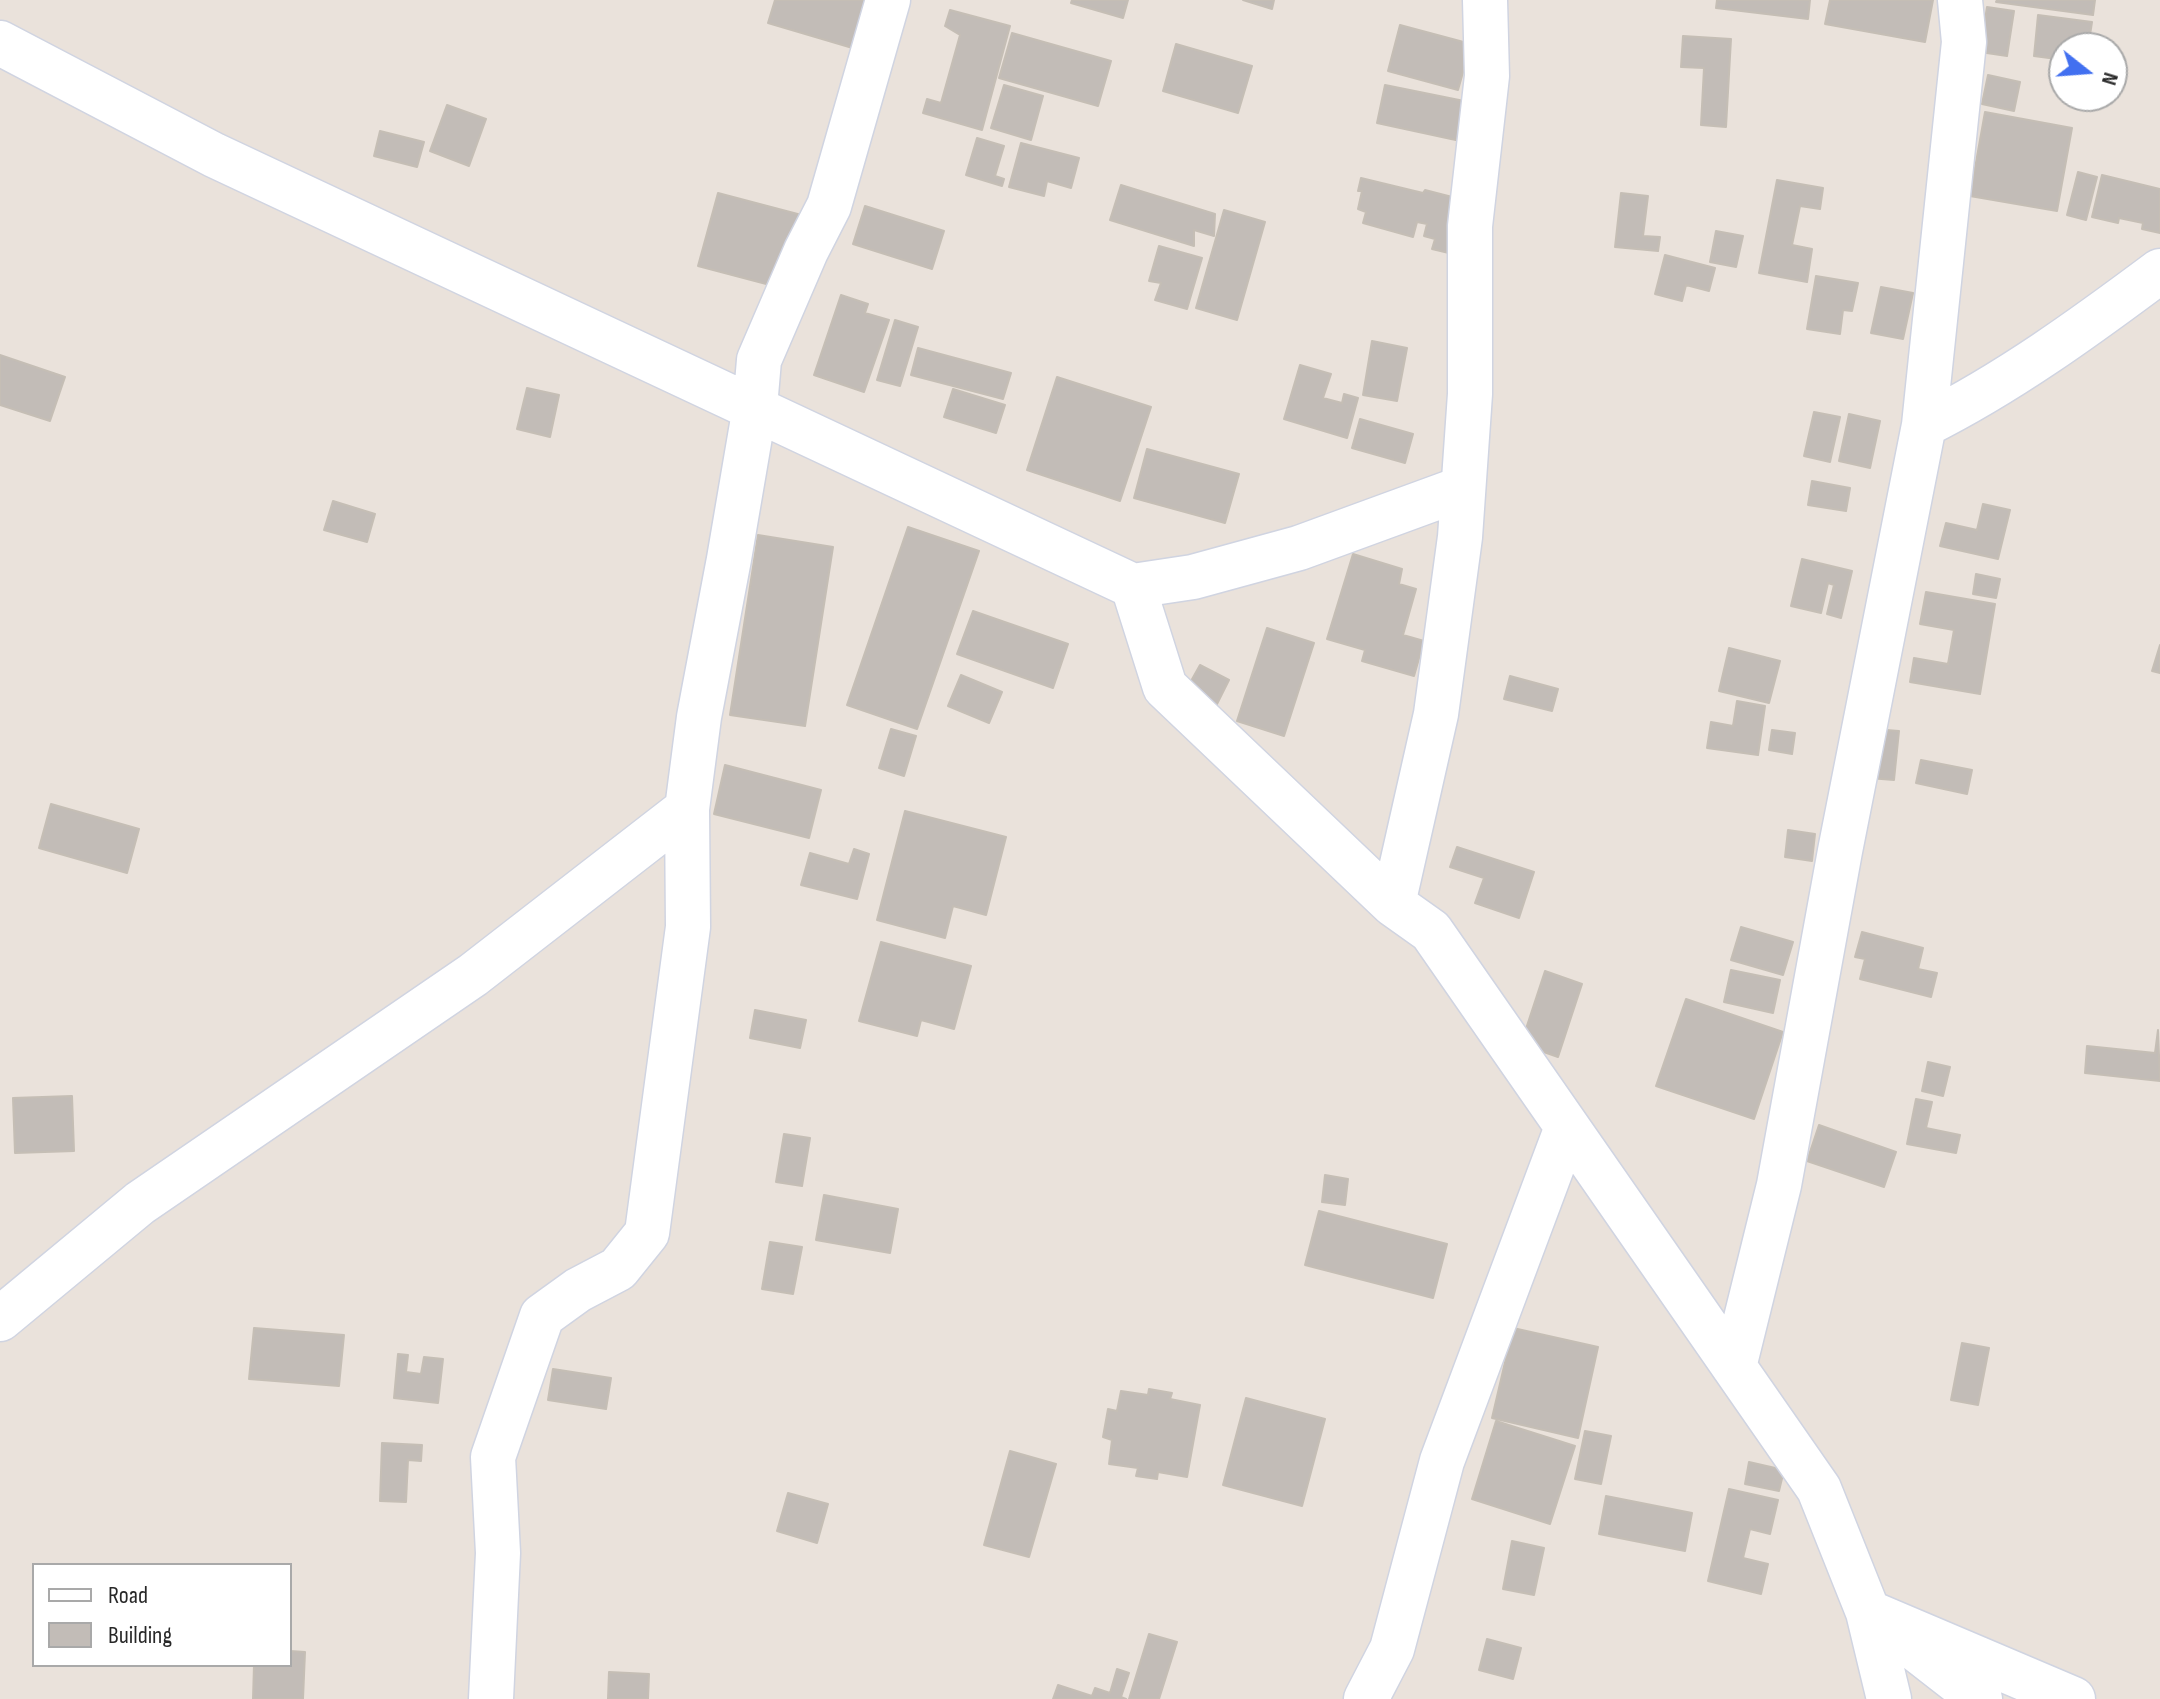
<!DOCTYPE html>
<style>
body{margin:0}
#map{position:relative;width:2160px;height:1699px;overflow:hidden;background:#eae2db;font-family:"Sofia Sans Condensed",sans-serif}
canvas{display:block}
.legend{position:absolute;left:32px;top:1563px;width:260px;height:104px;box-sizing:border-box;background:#fff;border:2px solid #a9a9a9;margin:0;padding:10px 14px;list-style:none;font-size:24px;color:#282828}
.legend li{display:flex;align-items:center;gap:16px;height:40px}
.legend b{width:40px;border:2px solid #a9a9a9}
.north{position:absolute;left:2048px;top:32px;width:80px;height:80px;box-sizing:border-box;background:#fff;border:2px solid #a9a9a9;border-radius:50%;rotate:107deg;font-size:22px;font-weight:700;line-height:32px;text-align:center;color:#282828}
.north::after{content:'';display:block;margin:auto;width:28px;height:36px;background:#4270f0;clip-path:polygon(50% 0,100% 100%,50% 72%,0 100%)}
</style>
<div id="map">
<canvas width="2160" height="1699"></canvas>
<ul class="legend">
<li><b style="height:10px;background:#fff"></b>Road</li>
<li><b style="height:22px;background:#c2bcb7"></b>Building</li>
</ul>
<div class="north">N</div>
</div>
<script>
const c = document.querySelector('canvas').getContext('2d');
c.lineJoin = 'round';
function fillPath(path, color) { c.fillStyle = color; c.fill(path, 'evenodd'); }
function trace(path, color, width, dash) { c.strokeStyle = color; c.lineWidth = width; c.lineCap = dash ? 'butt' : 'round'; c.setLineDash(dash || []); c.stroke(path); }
const building = new Path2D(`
 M 775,0 L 881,0 L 866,52 L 768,23 Z
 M 1072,0 L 1128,0 L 1123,18 L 1071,3 Z
 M 1243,0 L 1274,0 L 1272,9 Z
 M 1717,0 L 1810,0 L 1808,19 L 1716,8 Z
 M 1830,0 L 1933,0 L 1925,42 L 1825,24 Z
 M 1997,0 L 2095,0 L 2093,15 L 1996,2 Z
 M 1987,7 L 2014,11 L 2007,56 L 1980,52 Z
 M 950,10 L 1010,26 L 982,130 L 923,113 L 927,99 L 941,103 L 960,35 L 945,26 Z
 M 2038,15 L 2092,22 L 2088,48 L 2064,48 L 2064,60 L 2034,56 Z
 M 1400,25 L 1471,44 L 1458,90 L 1388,71 Z
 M 1012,33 L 1111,61 L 1098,106 L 999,78 Z
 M 1683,36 L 1731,39 L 1726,127 L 1701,125 L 1704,68 L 1681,67 Z
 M 1176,44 L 1252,66 L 1238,113 L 1163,91 Z
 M 1988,75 L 2020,82 L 2014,111 L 1982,104 Z
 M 1004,85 L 1043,96 L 1031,140 L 991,128 Z
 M 1385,85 L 1474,103 L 1465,142 L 1377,123 Z
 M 447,105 L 486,119 L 469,166 L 430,151 Z
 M 1985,112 L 2072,128 L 2057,211 L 1970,196 Z
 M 380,131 L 424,142 L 417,167 L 374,156 Z
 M 977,138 L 1004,146 L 995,176 L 1004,179 L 1002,186 L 966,175 Z
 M 1021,143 L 1079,158 L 1071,188 L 1047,181 L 1044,196 L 1009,187 Z
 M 2078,172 L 2097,177 L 2086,220 L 2067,215 Z
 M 2102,175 L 2160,189 L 2160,233 L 2142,229 L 2143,223 L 2119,218 L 2118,223 L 2092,217 Z
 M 1361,178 L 1423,193 L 1425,190 L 1460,199 L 1453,254 L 1432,249 L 1435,239 L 1424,236 L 1427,224 L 1417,222 L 1413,237 L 1363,223 L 1366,212 L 1358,209 L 1362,191 L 1358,191 Z
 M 1777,180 L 1823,188 L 1820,209 L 1800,206 L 1792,245 L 1812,249 L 1807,282 L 1759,273 Z
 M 1121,185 L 1215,214 L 1214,236 L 1194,230 L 1194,246 L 1110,220 Z
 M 718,193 L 809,217 L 789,290 L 698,266 Z
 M 1621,193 L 1648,196 L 1643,236 L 1660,237 L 1658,251 L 1615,247 Z
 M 865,206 L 944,231 L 932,269 L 853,244 Z
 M 1224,210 L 1265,222 L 1237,320 L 1196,308 Z
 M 1716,231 L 1743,236 L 1736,267 L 1710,262 Z
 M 1159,246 L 1202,258 L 1187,309 L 1155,300 L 1161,283 L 1149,281 Z
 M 1665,255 L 1715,268 L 1709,291 L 1686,285 L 1682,301 L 1655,294 Z
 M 1816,276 L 1858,283 L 1852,311 L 1843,310 L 1840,334 L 1807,329 Z
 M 1881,287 L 1913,293 L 1903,339 L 1871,333 Z
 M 841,295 L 868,304 L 865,313 L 889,320 L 864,392 L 814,375 Z
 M 895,320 L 918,327 L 900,386 L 877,380 Z
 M 1372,341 L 1407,348 L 1397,401 L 1363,395 Z
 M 918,348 L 1011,373 L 1003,399 L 911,375 Z
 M 0,355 L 65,377 L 50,421 L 0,405 Z
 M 1300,365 L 1331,374 L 1323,398 L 1342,403 L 1344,394 L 1358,398 L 1347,438 L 1284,419 Z
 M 1057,377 L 1151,407 L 1120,501 L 1027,470 Z
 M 527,388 L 559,395 L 550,437 L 517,429 Z
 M 953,389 L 1005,405 L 996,433 L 944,417 Z
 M 1814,412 L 1840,417 L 1830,462 L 1804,456 Z
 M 1849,414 L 1880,421 L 1870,468 L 1839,461 Z
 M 1360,419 L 1413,434 L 1405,463 L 1352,448 Z
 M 1147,449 L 1239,474 L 1225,523 L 1134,498 Z
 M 1812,481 L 1850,488 L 1846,511 L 1808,505 Z
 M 333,501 L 375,514 L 367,542 L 324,530 Z
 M 1983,504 L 2010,510 L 1998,559 L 1940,546 L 1946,523 L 1977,530 Z
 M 908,527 L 979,551 L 917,729 L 847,705 Z
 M 758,535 L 833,547 L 805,726 L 730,715 Z
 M 1353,554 L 1402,569 L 1399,584 L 1416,589 L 1403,635 L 1424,641 L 1414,676 L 1362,661 L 1365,650 L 1327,639 Z
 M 1802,559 L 1852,571 L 1841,618 L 1827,614 L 1834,585 L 1828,583 L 1821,613 L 1791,606 Z
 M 1976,574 L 2000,579 L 1996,598 L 1973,594 Z
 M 1926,592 L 1995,604 L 1980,694 L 1910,682 L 1914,658 L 1948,664 L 1954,630 L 1920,624 Z
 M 973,611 L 1068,644 L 1053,688 L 957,654 Z
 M 1267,628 L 1314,643 L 1284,736 L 1237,721 Z
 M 2160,645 L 2160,673 L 2152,671 Z
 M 1729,648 L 1780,661 L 1769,703 L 1719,691 Z
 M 1200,665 L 1229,680 L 1216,706 L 1186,690 Z
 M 961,675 L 1002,692 L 989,723 L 948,706 Z
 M 1510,676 L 1558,689 L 1552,711 L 1504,699 Z
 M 1737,701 L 1765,706 L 1758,755 L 1707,748 L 1711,722 L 1733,726 Z
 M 891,729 L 916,736 L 904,776 L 879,768 Z
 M 1874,729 L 1899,731 L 1894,780 L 1869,778 Z
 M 1772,730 L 1795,733 L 1792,754 L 1769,750 Z
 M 1921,760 L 1972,770 L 1967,794 L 1916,783 Z
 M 725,765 L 821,790 L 809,838 L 714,814 Z
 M 51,804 L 139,829 L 127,873 L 39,848 Z
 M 905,811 L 1006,837 L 986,915 L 953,906 L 945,938 L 877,920 Z
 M 1788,830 L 1815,834 L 1812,861 L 1785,857 Z
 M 1457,847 L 1534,872 L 1519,918 L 1475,903 L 1484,878 L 1450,867 Z
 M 854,849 L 869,854 L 857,899 L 801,885 L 810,853 L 849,864 Z
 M 1741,927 L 1793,942 L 1783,975 L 1731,960 Z
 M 1862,932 L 1923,948 L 1918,969 L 1937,973 L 1931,997 L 1860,979 L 1865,959 L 1855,957 Z
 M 881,942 L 971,966 L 954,1029 L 921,1020 L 917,1036 L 859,1021 Z
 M 1731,970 L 1780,980 L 1773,1013 L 1724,1002 Z
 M 1545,971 L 1582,984 L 1558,1057 L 1521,1044 Z
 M 1686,999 L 1783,1032 L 1754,1119 L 1656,1086 Z
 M 755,1010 L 806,1020 L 800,1048 L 750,1038 Z
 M 2158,1030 L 2160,1081 L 2085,1073 L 2087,1046 L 2155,1053 Z
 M 1928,1062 L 1950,1067 L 1943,1096 L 1922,1091 Z
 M 72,1096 L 74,1151 L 15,1153 L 13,1098 Z
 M 1916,1099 L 1932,1102 L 1926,1128 L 1960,1135 L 1956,1153 L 1907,1144 Z
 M 1819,1125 L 1896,1152 L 1884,1187 L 1807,1161 Z
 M 784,1134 L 810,1138 L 802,1186 L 776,1182 Z
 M 1325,1175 L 1348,1179 L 1345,1205 L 1322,1202 Z
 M 824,1195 L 898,1209 L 890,1253 L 816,1240 Z
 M 1319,1211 L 1447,1244 L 1433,1298 L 1305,1265 Z
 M 770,1242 L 802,1247 L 793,1294 L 762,1289 Z
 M 254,1328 L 344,1335 L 339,1386 L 249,1379 Z
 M 1513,1328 L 1598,1347 L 1578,1438 L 1492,1418 Z
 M 1962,1343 L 1989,1348 L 1978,1405 L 1951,1400 Z
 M 398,1354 L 408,1355 L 406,1372 L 421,1374 L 424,1357 L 443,1359 L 438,1403 L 394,1398 Z
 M 553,1369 L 611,1378 L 606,1409 L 548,1400 Z
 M 1149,1389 L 1172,1393 L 1170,1399 L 1200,1405 L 1187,1477 L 1158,1472 L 1157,1479 L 1136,1476 L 1138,1468 L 1109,1464 L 1112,1440 L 1103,1437 L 1108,1409 L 1117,1411 L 1121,1391 L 1148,1395 Z
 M 1246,1398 L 1325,1419 L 1302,1506 L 1223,1485 Z
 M 1496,1421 L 1575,1446 L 1550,1524 L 1472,1499 Z
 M 1585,1431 L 1611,1436 L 1601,1484 L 1575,1479 Z
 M 382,1443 L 422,1445 L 421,1461 L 408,1460 L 406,1502 L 380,1501 Z
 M 1010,1451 L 1056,1464 L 1029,1557 L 984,1545 Z
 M 1749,1462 L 1784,1470 L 1779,1491 L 1745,1484 Z
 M 1729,1489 L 1778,1500 L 1770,1534 L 1750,1529 L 1743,1558 L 1768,1564 L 1761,1594 L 1708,1581 Z
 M 788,1493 L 828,1504 L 817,1543 L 777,1531 Z
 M 1606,1496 L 1692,1513 L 1685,1551 L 1599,1534 Z
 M 1512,1541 L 1544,1548 L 1534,1595 L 1503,1589 Z
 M 1149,1634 L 1177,1642 L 1159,1699 L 1129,1699 Z
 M 1487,1639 L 1521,1648 L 1513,1679 L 1479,1670 Z
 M 290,1651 L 305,1652 L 303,1699 L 253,1699 L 254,1665 L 290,1665 Z
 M 1117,1669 L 1129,1673 L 1121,1697 L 1126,1699 L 1053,1699 L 1058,1685 L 1092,1696 L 1095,1688 L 1110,1693 Z
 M 609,1672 L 649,1674 L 648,1699 L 608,1699 Z`);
fillPath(building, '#c2bcb7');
trace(building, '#c5beb5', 2);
const minor = new Path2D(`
 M 0,43 L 214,155 L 1133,586 L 1165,687 L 1393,904 L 1431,931 L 1819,1489 L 1868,1612 L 2073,1699
 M 1924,425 C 2008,383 2085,327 2160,271
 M 1133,586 L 1193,577 L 1299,548 L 1463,488
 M 1393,904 L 1436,714 L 1460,537 L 1470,394 L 1470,226 L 1487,76 L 1485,0
 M 0,1319 L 140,1203 L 473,975 L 687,809
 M 1734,1367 L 1779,1185 L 1840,851 L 1924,425 L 1964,42 L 1960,0
 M 491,1699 L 498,1553 L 493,1457 L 542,1316 L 578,1290 L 618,1269 L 647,1233 L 688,927 L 687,809 L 699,717 L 729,559 L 755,407 L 759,360 L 806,251 L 829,206 L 888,0
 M 1366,1699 L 1392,1649 L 1442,1461 L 1567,1127
 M 1889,1699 L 1868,1612 L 1980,1699`);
trace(minor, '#d0d4e1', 47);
trace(minor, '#fff', 44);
</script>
